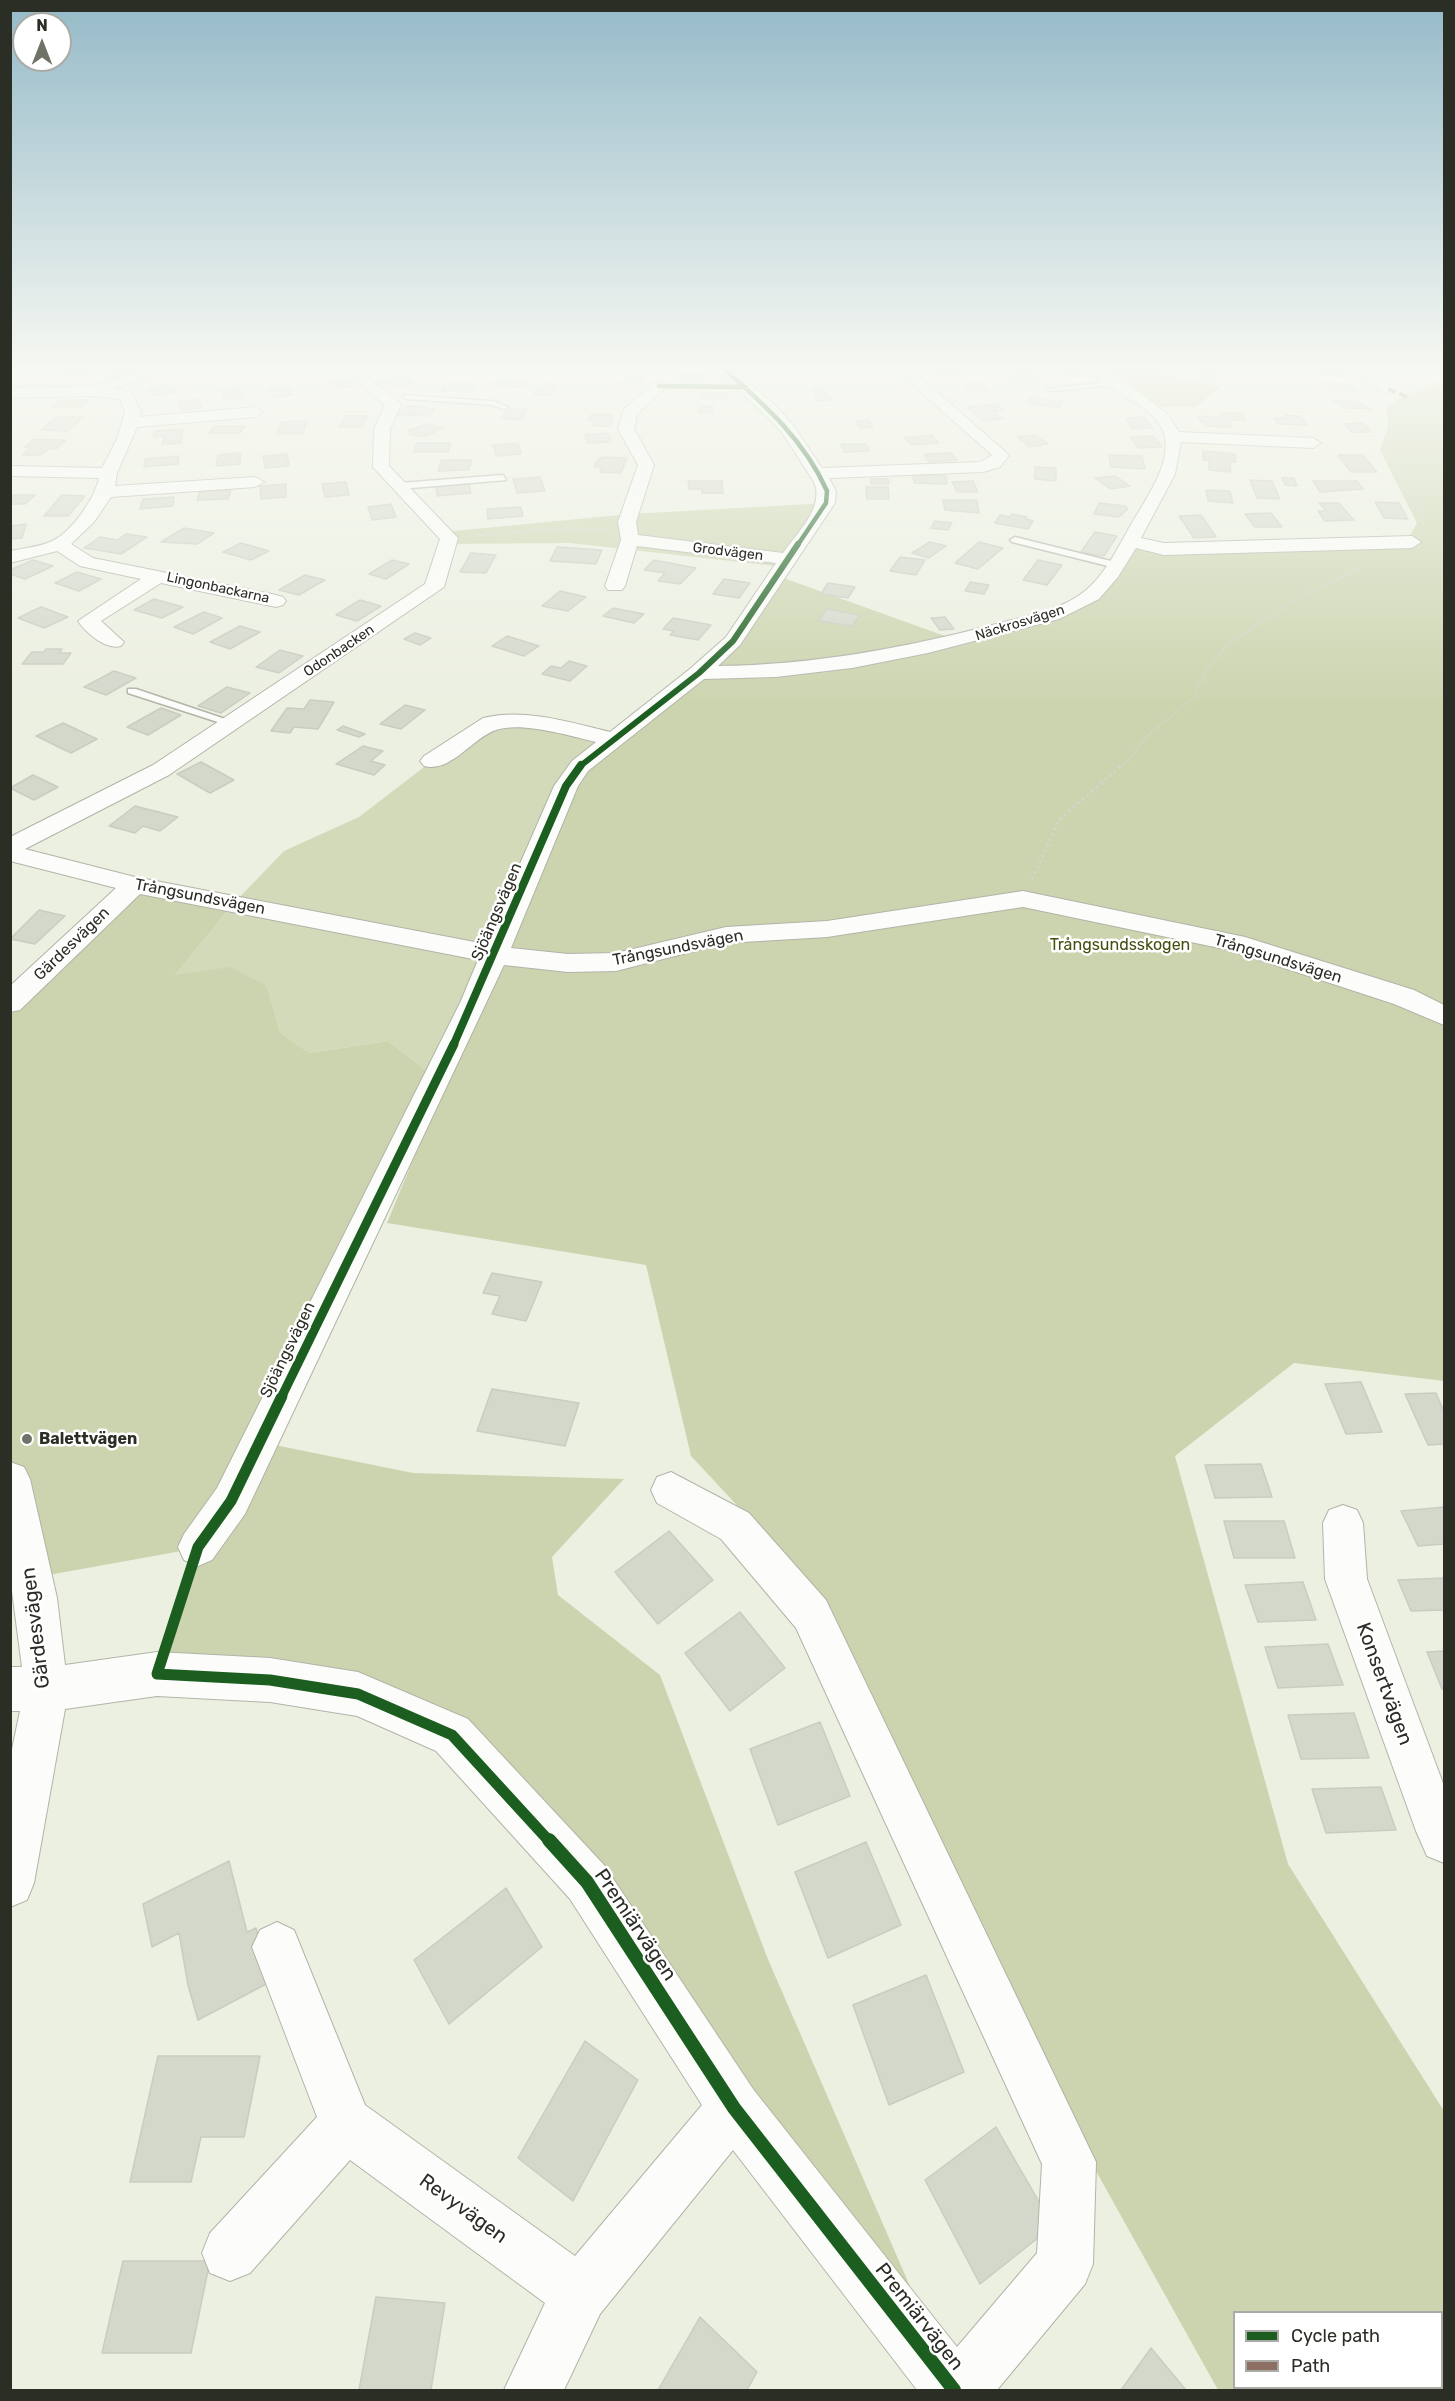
<!DOCTYPE html>
<meta charset="utf-8">
<style>
body{margin:0}
#map{position:relative;width:1455px;height:2401px;overflow:hidden;background:#ecf0e1;font-family:Rubik,sans-serif}
canvas{display:block}
.frame{position:absolute;inset:0;border:12px solid #2b2e24;pointer-events:none}
.legend{position:absolute;left:1233px;top:2311px;width:210px;height:78px;box-sizing:border-box;background:#fff;border:2px solid #aaaba7;margin:0;padding:8px 10px;list-style:none;font-size:18px;color:#2b2e24}
.legend li{display:flex;align-items:center;gap:12px;height:30px}
.legend b{width:30px;border:2px solid #aaaba7}
.north{position:absolute;left:12px;top:12px;width:60px;height:60px;box-sizing:border-box;background:#fff;border:2px solid #aaaba7;border-radius:50%;rotate:0deg;font-size:16px;font-weight:700;line-height:24px;text-align:center;color:#2b2e24}
.north::after{content:'';display:block;margin:auto;width:21px;height:27px;background:#6f7266;clip-path:polygon(50% 0,100% 100%,50% 72%,0 100%)}
</style>
<div id="map">
<canvas width="1455" height="2401"></canvas>
<div class="frame"></div>
<ul class="legend">
<li><b style="height:8px;background:#1b5e20"></b>Cycle path</li>
<li><b style="height:8px;background:#8d6e63"></b>Path</li>
</ul>
<div class="north">N</div>
</div>
<script>
const c = document.querySelector('canvas').getContext('2d');
c.lineJoin = 'round';
function fillPath(path, color) { c.fillStyle = color; c.fill(path, 'evenodd'); }
function trace(path, color, width, dash) { c.strokeStyle = color; c.lineWidth = width; c.lineCap = dash ? 'butt' : 'round'; c.setLineDash(dash || []); c.stroke(path); }
function write(font, color, halo, rows, align = 'center') {
  c.font = font + ' Rubik,sans-serif'; c.lineWidth = 5; c.setLineDash([]); c.textBaseline = 'middle'; c.strokeStyle = halo; c.fillStyle = color; for (const [text, x, y, turn = 0] of rows) {
    c.save(); c.translate(x, y); c.rotate((+turn || 0) * Math.PI / 180); c.textAlign = isNaN(turn) ? turn : align; if (halo) c.strokeText(text, 0, 0); c.fillText(text, 0, 0); c.restore();
  }
}
fillPath(new Path2D(`
 M 491,723 L 612,739 L 436,1078 L 388,1041 L 309,1053 L 280,1032 L 267,986 L 175,975 L 233,904 L 284,851 L 359,817 L 432,761 Z`), '#d2daba');
fillPath(new Path2D(`
 M 1095,370 L 1164,370 L 1163,374 L 1221,387 L 1195,407 L 1148,407 Z
 M 1444,379 L 1444,1381 L 1294,1363 L 1175,1456 L 1288,1864 L 1444,2111 L 1444,2390 L 1218,2390 L 1067,2119 L 801,1574 L 691,1456 L 646,1265 L 387,1223 L 566,786 L 699,673 L 778,576 L 959,641 L 1082,603 L 1129,541 L 1164,549 L 1406,542 L 1417,523 L 1380,450 L 1388,427 L 1387,407 L 1405,396 ZM 1234,2312 L 1442,2312 L 1442,2388 L 1234,2388 Z
 M 826,503 L 784,567 L 570,543 L 447,544 L 443,532 L 630,514 Z
 M 134,885 L 233,904 L 175,975 L 230,967 L 267,986 L 280,1032 L 309,1053 L 388,1041 L 436,1078 L 260,1442 L 413,1473 L 624,1479 L 552,1557 L 558,1595 L 660,1675 L 767,1957 L 955,2390 L 734,2108 L 452,1735 L 157,1674 L 198,1548 L 32,1578 L 10,1488 L 10,1003 Z`), '#ccd4af');
const building = new Path2D(`
 M 60,370 L 90,370 L 80,376 L 63,375 L 69,371 Z
 M 115,370 L 137,370 L 115,378 L 102,375 Z
 M 931,370 L 961,370 L 964,373 L 934,375 Z
 M 1058,370 L 1074,370 L 1082,376 L 1069,377 Z
 M 1199,370 L 1217,370 L 1218,373 L 1213,372 L 1216,380 L 1204,379 Z
 M 1315,370 L 1339,370 L 1351,376 L 1324,375 Z
 M 1025,371 L 1039,380 L 1022,382 L 1002,374 Z
 M 680,374 L 705,374 L 705,380 L 679,380 Z
 M 632,375 L 641,375 L 640,378 L 643,378 L 640,383 L 623,384 L 625,377 Z
 M 397,376 L 408,376 L 415,382 L 396,388 L 388,387 L 380,381 Z
 M 346,378 L 356,386 L 338,389 L 329,381 Z
 M 497,380 L 528,383 L 522,388 L 491,385 Z
 M 979,382 L 989,391 L 971,392 L 962,384 Z
 M 451,383 L 474,384 L 474,390 L 442,391 L 442,386 L 451,385 Z
 M 543,383 L 560,385 L 550,395 L 533,394 Z
 M 1321,383 L 1344,384 L 1358,391 L 1333,391 Z
 M 170,384 L 178,392 L 154,396 L 146,388 Z
 M 288,386 L 293,395 L 274,398 L 269,389 Z
 M 823,387 L 832,400 L 815,401 L 813,398 L 817,397 L 811,388 Z
 M 240,388 L 244,397 L 224,400 L 220,391 Z
 M 701,393 L 727,393 L 726,399 L 700,399 Z
 M 1031,397 L 1063,402 L 1058,408 L 1026,403 Z
 M 198,399 L 202,408 L 181,411 L 178,402 Z
 M 59,400 L 89,400 L 83,407 L 53,407 Z
 M 1333,401 L 1355,401 L 1371,409 L 1346,408 Z
 M 996,404 L 1004,410 L 994,412 L 1003,419 L 983,421 L 967,407 Z
 M 414,406 L 428,407 L 427,409 L 434,409 L 429,416 L 398,415 L 404,408 Z
 M 699,406 L 713,406 L 712,413 L 698,413 Z
 M 509,408 L 528,409 L 521,420 L 501,419 Z
 M 1220,413 L 1242,413 L 1246,420 L 1229,420 L 1232,427 L 1208,426 L 1206,423 L 1201,422 L 1198,416 L 1222,417 Z
 M 596,414 L 613,415 L 610,426 L 592,426 L 594,421 L 588,421 L 589,416 Z
 M 1285,415 L 1300,416 L 1307,425 L 1278,424 L 1274,418 L 1288,418 Z
 M 346,416 L 368,416 L 361,427 L 339,427 Z
 M 56,417 L 83,417 L 68,431 L 41,430 Z
 M 1144,417 L 1152,428 L 1133,429 L 1126,418 Z
 M 869,420 L 873,427 L 860,428 L 856,421 Z
 M 307,421 L 303,433 L 276,434 L 281,422 Z
 M 1363,423 L 1371,432 L 1352,432 L 1344,424 Z
 M 428,424 L 443,428 L 424,437 L 409,434 L 413,432 L 407,430 Z
 M 214,426 L 245,426 L 240,433 L 209,433 Z
 M 183,429 L 181,443 L 162,445 L 164,436 L 153,437 L 155,431 Z
 M 608,433 L 611,442 L 587,443 L 585,435 Z
 M 932,435 L 939,443 L 911,445 L 905,438 Z
 M 1036,435 L 1048,444 L 1029,447 L 1017,437 Z
 M 1153,436 L 1162,447 L 1138,448 L 1130,437 Z
 M 34,439 L 66,440 L 56,449 L 49,449 L 41,455 L 22,455 L 31,448 L 24,447 Z
 M 417,443 L 451,443 L 448,452 L 414,452 Z
 M 518,443 L 521,454 L 496,456 L 493,445 Z
 M 841,444 L 866,444 L 869,451 L 844,452 Z
 M 1203,451 L 1235,454 L 1236,462 L 1230,462 L 1231,472 L 1209,470 L 1209,460 L 1203,460 Z
 M 240,453 L 240,464 L 216,466 L 218,455 Z
 M 952,453 L 957,460 L 929,462 L 924,454 Z
 M 287,454 L 289,466 L 265,468 L 263,456 Z
 M 1109,455 L 1142,456 L 1145,469 L 1111,467 Z
 M 1338,455 L 1363,455 L 1377,472 L 1351,472 Z
 M 179,456 L 178,464 L 144,467 L 145,459 Z
 M 604,457 L 627,458 L 621,473 L 600,472 L 602,467 L 594,467 L 598,459 Z
 M 441,460 L 472,460 L 469,470 L 438,471 Z
 M 1035,467 L 1056,468 L 1056,481 L 1035,479 Z
 M 913,475 L 946,476 L 947,484 L 914,483 Z
 M 1115,476 L 1130,486 L 1110,489 L 1095,478 Z
 M 540,477 L 545,491 L 517,493 L 513,479 Z
 M 1282,478 L 1294,478 L 1297,486 L 1285,485 Z
 M 871,479 L 888,479 L 889,484 L 871,484 Z
 M 1250,480 L 1272,481 L 1280,499 L 1257,498 Z
 M 688,481 L 722,481 L 723,493 L 702,493 L 702,489 L 689,489 Z
 M 973,481 L 978,492 L 957,492 L 952,482 Z
 M 1313,481 L 1357,481 L 1363,489 L 1320,492 Z
 M 346,482 L 349,495 L 325,497 L 322,484 Z
 M 286,484 L 286,497 L 261,499 L 260,486 Z
 M 469,484 L 471,493 L 437,496 L 436,487 Z
 M 866,487 L 888,487 L 889,499 L 867,499 Z
 M 231,490 L 228,499 L 197,500 L 200,491 Z
 M 1206,490 L 1230,491 L 1233,503 L 1208,501 Z
 M 10,495 L 35,495 L 25,504 L 10,504 Z
 M 62,495 L 85,496 L 68,516 L 44,516 Z
 M 174,497 L 173,506 L 140,509 L 143,499 Z
 M 943,500 L 977,500 L 979,513 L 945,510 Z
 M 1375,502 L 1399,503 L 1408,519 L 1384,518 Z
 M 1099,503 L 1125,506 L 1128,509 L 1119,517 L 1094,514 Z
 M 1319,503 L 1339,503 L 1354,520 L 1325,521 L 1318,511 L 1326,511 Z
 M 391,504 L 396,517 L 372,520 L 368,507 Z
 M 521,507 L 523,516 L 488,519 L 487,509 Z
 M 1271,513 L 1282,527 L 1255,527 L 1245,514 Z
 M 1012,514 L 1027,517 L 1026,519 L 1033,521 L 1028,529 L 995,523 L 1000,515 L 1010,517 Z
 M 1201,515 L 1216,537 L 1194,538 L 1179,516 Z
 M 935,521 L 952,523 L 948,530 L 931,528 Z
 M 26,524 L 22,538 L 10,539 L 10,526 Z
 M 184,528 L 214,533 L 197,544 L 161,542 Z
 M 1095,532 L 1117,536 L 1104,556 L 1081,552 Z
 M 126,534 L 147,537 L 121,554 L 84,548 L 100,537 L 117,540 Z
 M 930,542 L 946,546 L 929,558 L 912,553 Z
 M 979,542 L 1003,548 L 978,569 L 955,563 Z
 M 241,543 L 269,551 L 251,560 L 223,552 Z
 M 557,547 L 602,550 L 596,564 L 550,561 Z
 M 471,553 L 496,555 L 486,573 L 460,572 Z
 M 900,557 L 925,560 L 916,575 L 890,571 Z
 M 33,560 L 53,566 L 25,579 L 10,574 L 10,570 Z
 M 392,560 L 409,564 L 386,579 L 369,574 Z
 M 654,560 L 696,568 L 680,584 L 658,581 L 665,573 L 644,570 Z
 M 1038,560 L 1062,565 L 1047,585 L 1023,580 Z
 M 77,572 L 101,579 L 79,591 L 55,583 Z
 M 305,575 L 325,580 L 299,595 L 279,590 Z
 M 724,579 L 750,583 L 739,598 L 713,594 Z
 M 970,582 L 989,585 L 984,594 L 965,591 Z
 M 828,583 L 855,587 L 848,598 L 821,594 Z
 M 560,591 L 586,597 L 568,611 L 542,606 Z
 M 154,599 L 183,607 L 162,618 L 134,610 Z
 M 360,600 L 381,606 L 357,621 L 336,615 Z
 M 41,607 L 68,617 L 44,628 L 18,618 Z
 M 613,608 L 644,614 L 634,623 L 603,616 Z
 M 827,609 L 860,615 L 852,626 L 819,621 Z
 M 204,612 L 222,618 L 193,634 L 174,627 Z
 M 945,617 L 954,629 L 940,630 L 931,618 Z
 M 673,618 L 711,625 L 698,640 L 670,635 L 674,631 L 663,629 Z
 M 240,626 L 260,632 L 230,649 L 210,642 Z
 M 415,633 L 431,638 L 420,645 L 404,639 Z
 M 507,636 L 539,646 L 524,656 L 492,646 Z
 M 46,649 L 62,649 L 59,653 L 71,653 L 63,664 L 22,664 L 32,652 L 44,652 Z
 M 280,650 L 303,656 L 279,673 L 256,667 Z
 M 569,661 L 587,666 L 570,681 L 542,674 L 551,666 L 561,668 Z
 M 114,671 L 136,678 L 106,695 L 84,687 Z
 M 227,687 L 250,693 L 221,713 L 198,706 Z
 M 310,700 L 334,702 L 318,729 L 294,727 L 290,733 L 271,731 L 287,708 L 304,709 Z
 M 405,705 L 425,710 L 401,729 L 380,724 Z
 M 161,708 L 181,715 L 148,735 L 127,727 Z
 M 63,723 L 97,739 L 71,753 L 36,736 Z
 M 343,726 L 365,734 L 359,737 L 337,730 Z
 M 363,746 L 383,751 L 371,761 L 385,765 L 374,775 L 336,764 Z
 M 201,762 L 234,780 L 210,793 L 177,774 Z
 M 33,775 L 58,787 L 34,800 L 10,788 Z
 M 135,806 L 178,817 L 160,831 L 143,826 L 135,833 L 109,826 Z
 M 39,910 L 65,916 L 35,944 L 10,939 Z
 M 492,1273 L 542,1282 L 526,1321 L 492,1314 L 500,1296 L 483,1293 Z
 M 1361,1382 L 1382,1432 L 1346,1434 L 1325,1384 Z
 M 492,1389 L 579,1403 L 565,1446 L 477,1431 Z
 M 1436,1393 L 1444,1412 L 1444,1444 L 1428,1445 L 1405,1394 Z
 M 1261,1464 L 1272,1497 L 1215,1498 L 1205,1465 Z
 M 1444,1507 L 1444,1544 L 1418,1546 L 1401,1511 Z
 M 1224,1521 L 1284,1521 L 1295,1558 L 1234,1558 Z
 M 669,1531 L 713,1580 L 658,1624 L 615,1572 Z
 M 1444,1578 L 1444,1610 L 1411,1611 L 1398,1580 Z
 M 1303,1582 L 1316,1620 L 1258,1622 L 1245,1585 Z
 M 740,1612 L 785,1668 L 730,1711 L 685,1653 Z
 M 1328,1644 L 1343,1685 L 1278,1688 L 1265,1647 Z
 M 1444,1651 L 1444,1689 L 1442,1689 L 1427,1652 Z
 M 1354,1713 L 1369,1758 L 1301,1759 L 1288,1715 Z
 M 820,1722 L 850,1796 L 778,1825 L 750,1749 Z
 M 1381,1787 L 1396,1830 L 1326,1833 L 1312,1789 Z
 M 866,1842 L 901,1925 L 828,1958 L 795,1872 Z
 M 229,1861 L 247,1932 L 256,1928 L 270,1982 L 198,2020 L 188,1985 L 179,1933 L 152,1947 L 143,1904 Z
 M 506,1888 L 542,1947 L 449,2024 L 414,1960 Z
 M 926,1975 L 964,2072 L 889,2105 L 853,2005 Z
 M 585,2041 L 638,2080 L 573,2201 L 518,2158 Z
 M 158,2056 L 260,2056 L 244,2137 L 201,2137 L 191,2182 L 130,2182 Z
 M 996,2127 L 1053,2226 L 980,2284 L 925,2180 Z
 M 123,2261 L 210,2261 L 191,2353 L 102,2353 Z
 M 376,2297 L 445,2303 L 431,2390 L 359,2390 Z
 M 700,2317 L 757,2372 L 747,2390 L 658,2390 Z
 M 1151,2348 L 1186,2390 L 1121,2390 Z`);
fillPath(building, '#d4d8cb');
trace(building, '#c9ccc0', 1.5);
const lane = new Path2D(`
 M 1115,381 L 1118,385 L 1051,391 L 1047,389 Z
 M 402,395 L 493,401 L 508,407 L 504,409 L 492,405 L 405,399 Z
 M 503,475 L 506,480 L 400,489 L 396,486 L 400,483 Z
 M 1015,537 L 1119,563 L 1121,565 L 1116,568 L 1012,542 L 1010,540 Z
 M 128,689 L 136,689 L 237,723 L 227,725 L 128,693 Z`);
const street = new Path2D(`
 M 141,370 L 162,370 L 160,373 L 113,389 L 131,392 L 141,412 L 139,417 L 255,407 L 263,412 L 255,417 L 137,427 L 117,473 L 115,486 L 255,477 L 264,482 L 255,487 L 111,497 L 94,522 L 71,544 L 93,558 L 276,595 L 283,597 L 286,601 L 283,605 L 276,607 L 161,583 L 101,621 L 124,642 L 121,646 C 106,650 87,634 78,621 L 141,579 L 80,566 L 57,551 L 10,563 L 10,551 C 24,548 40,547 52,541 C 72,532 95,498 99,478 L 10,476 L 10,466 L 102,468 L 117,439 L 125,412 L 120,399 L 92,396 L 10,398 L 10,388 L 89,387 Z
 M 343,370 L 359,370 L 401,404 L 390,429 L 389,466 L 458,538 L 444,587 L 169,775 L 25,849 L 135,877 L 485,944 L 554,786 L 572,761 L 596,742 C 570,736 522,721 496,730 C 472,738 451,773 424,766 L 420,761 L 424,756 L 483,718 C 526,708 568,722 610,732 L 691,668 L 726,637 L 776,563 L 637,546 L 625,586 L 622,590 L 608,590 L 605,586 L 621,540 L 618,522 L 638,465 L 618,429 L 624,409 L 654,383 L 659,381 L 667,386 L 637,414 L 634,429 L 654,465 L 636,522 L 638,535 L 783,553 C 797,533 825,507 814,482 L 781,431 L 718,370 L 734,370 L 776,406 L 793,425 L 822,468 L 981,462 L 992,455 L 896,370 L 912,370 L 1009,455 L 1000,467 L 983,472 L 829,478 L 836,491 L 835,503 L 740,645 L 718,666 C 813,665 905,648 996,624 C 1026,616 1060,611 1085,591 C 1110,570 1121,539 1138,513 C 1150,493 1170,462 1165,437 C 1157,402 1107,395 1088,370 L 1105,370 L 1133,387 L 1167,414 L 1179,432 L 1313,438 L 1321,443 L 1313,448 L 1181,442 L 1175,474 L 1141,538 L 1164,543 L 1412,536 L 1421,542 L 1412,548 L 1164,555 L 1136,548 L 1118,577 L 1099,599 L 1059,619 L 928,653 L 852,668 L 776,677 L 704,679 L 588,771 L 578,786 L 511,948 L 568,954 L 616,953 L 726,927 L 827,921 L 1023,891 L 1245,937 L 1414,990 L 1444,1005 L 1444,1025 L 1394,1004 L 1229,950 L 1023,907 L 827,937 L 726,943 L 616,971 L 568,972 L 504,965 L 245,1514 L 212,1560 L 198,1566 L 184,1560 L 178,1547 L 184,1534 L 217,1488 L 460,1003 L 478,960 L 140,894 L 20,1010 L 10,1012 L 10,986 L 116,888 L 10,861 L 10,837 L 153,765 L 425,584 L 440,539 L 373,467 L 374,429 L 385,405 Z
 M 537,370 L 556,370 L 554,373 L 544,374 Z
 M 1354,370 L 1370,370 L 1396,389 L 1388,394 L 1383,392 Z
 M 10,1462 L 24,1467 L 30,1479 L 57,1598 L 65,1665 L 157,1652 L 270,1658 L 358,1672 L 468,1719 L 604,1865 L 753,2089 L 957,2347 L 1037,2253 L 1042,2164 L 796,1628 L 721,1539 L 657,1503 L 651,1490 L 657,1477 L 671,1472 L 749,1513 L 826,1600 L 1096,2162 L 1093,2264 L 1085,2284 L 997,2390 L 917,2390 L 733,2150 L 600,2314 L 564,2390 L 504,2390 L 545,2303 L 350,2160 L 250,2273 L 230,2281 L 210,2273 L 202,2253 L 210,2233 L 317,2117 L 252,1947 L 260,1930 L 277,1922 L 294,1930 L 365,2105 L 575,2256 L 702,2105 L 570,1899 L 436,1751 L 357,1716 L 270,1702 L 157,1696 L 65,1709 L 34,1883 L 27,1900 L 10,1907 L 10,1759 L 20,1711 L 10,1711 L 10,1667 L 22,1667 L 10,1576 Z
 M 1343,1505 L 1357,1510 L 1363,1523 L 1367,1579 L 1444,1786 L 1444,1863 L 1427,1856 L 1416,1831 L 1325,1579 L 1323,1523 L 1329,1510 Z`);
trace(lane, '#b1b4a8', 3);
trace(street, '#b1b4a8', 2);
trace(new Path2D(`
 M 1404,403 L 1415,394 L 1444,382
 M 1398,407 L 1396,427 L 1388,444 C 1393,454 1393,466 1398,476 C 1406,492 1423,507 1423,526
 M 470,536 L 569,528 L 607,531
 M 1121,767 L 1131,758 L 1146,737 L 1193,698 L 1205,673 L 1227,645 L 1304,594 L 1340,579 L 1362,566`), '#d4d5d1', 2, [1.5, 2]);
trace(new Path2D(`
 M 1032,879 L 1059,820 L 1122,765`), '#d4d5d1', 3, [2, 4]);
fillPath(lane, '#fcfdfa');
fillPath(street, '#fcfdfa');
trace(new Path2D(`
 M 1388,389 L 1410,398`), '#8d6e63', 4, [8, 4]);
trace(new Path2D(`
 M 725,370 C 765,405 805,441 827,491 L 826,503 L 797,546
 M 659,386 L 746,387`), '#1b5e20', 4.5);
trace(new Path2D(`
 M 579,767 L 699,673 L 733,641 L 798,544`), '#1b5e20', 6);
trace(new Path2D(`
 M 453,1046 L 566,786 L 581,765`), '#1b5e20', 8);
trace(new Path2D(`
 M 281,1398 L 454,1044`), '#1b5e20', 9);
trace(new Path2D(`
 M 282,1396 L 231,1501 L 198,1547 L 157,1674 L 270,1680 L 358,1694 L 452,1735 L 550,1842`), '#1b5e20', 11);
trace(new Path2D(`
 M 549,1840 L 587,1882 L 734,2108 L 954,2390`), '#1b5e20', 14);
const sky = c.createLinearGradient(0, 0, 0, 706);
sky.addColorStop(0, '#95bac8');
sky.addColorStop(0.52, '#f6f8f2');
sky.addColorStop(1, '#f6f8f200');
c.fillStyle = sky;
c.fillRect(0, 0, 1455, 706);
for (const [x, y, r, color] of [
 [27,1439,6,"#6f7266"]
]) { const dot = new Path2D(); dot.arc(x, y, r, 0, 2 * Math.PI); c.fillStyle = color; c.fill(dot); trace(dot, '#fff', 2); }
write('14px', '#2b2e24', '#fff', [
 ["Grodvägen",728,552,7],
 ["Lingonbackarna",218,588,12],
 ["Näckrosvägen",1020,623,-17],
 ["Odonbacken",339,651,-34]
]);
write('16px', '#2b2e24', '#fff', [
 ["Trångsundsvägen",200,897,11],
 ["Sjöängsvägen",497,912,-67],
 ["Gärdesvägen",72,944,-44],
 ["Trångsundsvägen",678,948,-11],
 ["Trångsundsvägen",1278,959,17],
 ["Sjöängsvägen",288,1350,-64]
]);
write('16px', '#454f0f', '#fff', [
 ["Trångsundsskogen",1120,945]
]);
write('bold 16px', '#2b2e24', '#fff', [
 ["Balettvägen",39,1439]
], 'left');
write('20px', '#2b2e24', '#fff', [
 ["Gärdesvägen",36,1628,-97],
 ["Konsertvägen",1384,1684,70],
 ["Premiärvägen",635,1925,56],
 ["Revyvägen",463,2209,36],
 ["Premiärvägen",919,2317,52]
]);
</script>
